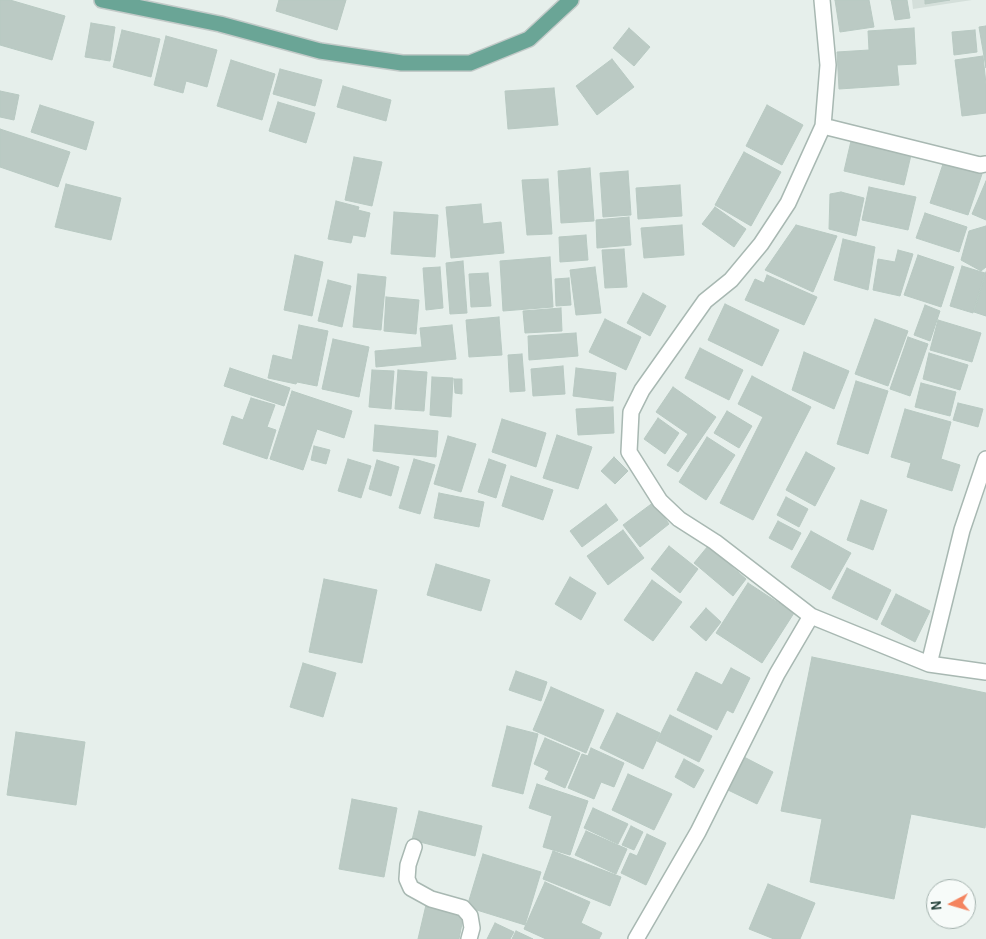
<!DOCTYPE html>
<html>
<head>
<meta charset="utf-8">
<style>
	body { margin:0 }
	#map { position:relative; width:986px; height:939px; overflow:hidden; background:#e6efeb; font-family:"Alegreya Sans",sans-serif }
	canvas { display:block }
	.north { position:absolute; left:926px; top:879px; width:50px; height:50px; box-sizing:border-box; background:#f7fbf9; border:1px solid #a3b1ad; border-radius:50%; rotate:264deg; font-size:14px; font-weight:700; line-height:20px; text-align:center; color:#24423a }
	.north::after { content:''; display:block; margin:auto; width:18px; height:22px; background:#f4845f; clip-path:polygon(50% 0,100% 100%,50% 72%,0 100%) }
</style>
</head>
<body>
<div id="map">
<canvas width="986" height="939"></canvas>
<div class="north">N</div>
</div>
<script>
const ctx = document.querySelector('canvas').getContext('2d');
ctx.lineJoin = 'round';
function paint(path, color) { ctx.fillStyle = color; ctx.fill(path, 'evenodd'); }
const shape = rows => new Path2D(rows.map(r => 'M' + r).join(''));
function trace(path, color, width, dash) { ctx.strokeStyle = color; ctx.lineWidth = width; ctx.lineCap = dash ? 'butt' : 'round'; ctx.setLineDash(dash || []); ctx.stroke(path); }
paint(shape([
	[912,0,972,0,913,9]
]), '#d4dfda');
const building = shape([
	[0,0,10,0,65,16,52,60,0,45,0,0],
	[279,0,346,0,337,30,276,11,279,0],
	[835,0,869,0,874,27,840,32,835,0],
	[891,0,907,0,910,18,895,20,891,0],
	[925,0,950,0,925,4,925,0],
	[91,23,115,27,110,61,85,57,91,23],
	[986,26,986,68,979,27,986,26],
	[629,28,650,47,634,66,613,48,629,28],
	[914,28,916,64,897,65,899,85,839,89,837,52,869,50,868,31,914,28],
	[122,30,160,39,151,77,113,67,122,30],
	[975,30,977,52,954,55,952,32,975,30],
	[166,36,217,50,207,87,186,81,183,93,154,85,166,36],
	[983,56,986,84,986,113,962,116,955,60,983,56],
	[612,59,634,87,597,115,576,86,612,59],
	[231,60,275,74,262,120,217,106,231,60],
	[280,69,322,80,315,106,273,94,280,69],
	[343,86,391,100,386,121,337,107,343,86],
	[554,88,558,125,508,129,505,91,554,88],
	[0,91,19,95,14,120,0,117,0,91],
	[278,102,315,113,306,143,269,131,278,102],
	[40,105,94,122,86,150,31,132,40,105],
	[767,105,803,125,782,165,746,146,767,105],
	[0,129,70,152,58,187,0,167,0,129],
	[851,141,911,155,904,185,844,171,851,141],
	[744,152,781,172,751,226,715,205,744,152],
	[354,157,382,162,372,206,345,200,354,157],
	[944,161,982,174,968,215,930,203,944,161],
	[590,168,594,221,561,223,558,171,590,168],
	[628,171,631,215,603,217,600,173,628,171],
	[548,179,552,234,527,235,522,180,548,179],
	[986,181,986,220,972,214,986,181],
	[66,184,121,198,111,240,55,227,66,184],
	[680,185,682,216,638,219,636,188,680,185],
	[869,187,916,197,908,230,862,220,869,187],
	[841,192,864,198,856,236,829,229,830,194,841,192],
	[336,201,359,207,358,210,370,213,365,237,353,235,351,243,328,239,336,201],
	[481,204,483,224,501,222,504,253,451,258,446,207,481,204],
	[715,207,746,229,734,247,702,224,715,207],
	[394,212,438,215,435,257,391,254,394,212],
	[925,213,967,227,959,252,916,238,925,213],
	[629,217,631,245,597,248,596,220,629,217],
	[682,225,684,255,644,258,641,228,682,225],
	[796,225,837,236,813,292,765,270,796,225],
	[986,226,986,267,981,271,961,260,969,231,986,226],
	[586,235,588,260,560,262,559,237,586,235],
	[843,239,875,247,868,290,834,280,843,239],
	[624,249,627,287,605,288,602,250,624,249],
	[898,250,913,254,900,296,873,290,878,259,895,262,898,250],
	[295,255,323,262,312,316,284,310,295,255],
	[918,255,954,267,941,307,904,295,918,255],
	[550,257,553,307,503,311,500,261,550,257],
	[463,261,467,313,450,314,446,263,463,261],
	[962,266,985,273,973,313,950,306,962,266],
	[440,267,443,308,426,310,423,268,440,267],
	[595,267,601,313,576,315,570,270,595,267],
	[986,272,986,316,974,312,986,272],
	[488,273,491,306,471,307,469,274,488,273],
	[358,274,386,277,381,330,353,327,358,274],
	[767,275,817,297,804,325,745,300,755,279,764,283,767,275],
	[569,278,571,305,556,306,555,279,569,278],
	[328,280,351,286,342,327,318,321,328,280],
	[643,293,666,306,650,336,627,323,643,293],
	[386,297,419,300,416,334,384,331,386,297],
	[725,304,779,330,762,366,708,340,725,304],
	[925,305,940,311,930,341,914,335,925,305],
	[561,308,562,331,525,333,523,311,561,308],
	[499,317,502,355,469,357,466,320,499,317],
	[605,319,641,337,626,370,589,352,605,319],
	[875,319,908,331,888,386,855,374,875,319],
	[938,320,981,333,972,362,930,350,938,320],
	[299,325,328,331,317,386,297,382,296,384,268,378,273,355,292,360,299,325],
	[452,325,456,359,376,367,375,351,422,347,420,328,452,325],
	[576,333,578,356,529,360,528,336,576,333],
	[908,337,928,344,910,396,890,389,908,337],
	[333,339,369,347,359,397,322,389,333,339],
	[700,348,743,370,729,400,685,378,700,348],
	[804,352,849,371,834,409,792,390,804,352],
	[929,353,968,365,960,390,923,379,929,353],
	[522,354,525,391,510,392,508,355,522,354],
	[563,366,565,394,533,396,531,369,563,366],
	[230,368,290,388,284,406,224,386,230,368],
	[576,368,616,373,613,401,573,396,576,368],
	[372,370,394,371,391,409,369,407,372,370],
	[398,370,427,372,424,411,395,409,398,370],
	[752,376,811,407,753,520,720,503,763,417,738,404,752,376],
	[432,377,453,378,451,417,430,415,432,377],
	[454,379,462,379,462,394,455,393,454,379],
	[856,381,888,391,868,454,837,444,856,381],
	[921,383,956,392,950,416,915,407,921,383],
	[673,387,716,417,678,472,667,465,688,434,656,412,673,387],
	[292,391,352,411,344,438,317,429,303,470,270,459,292,391],
	[251,398,275,405,267,427,276,430,267,459,223,444,232,416,243,420,251,398],
	[958,403,983,409,978,427,953,420,958,403],
	[613,407,614,433,578,435,576,409,613,407],
	[905,409,951,422,941,459,960,465,952,491,907,477,911,463,891,457,905,409],
	[727,411,752,426,739,448,714,433,727,411],
	[658,418,679,433,665,454,644,439,658,418],
	[502,419,546,433,536,467,492,452,502,419],
	[375,425,438,431,436,457,373,451,375,425],
	[557,435,592,447,578,489,543,478,557,435],
	[448,436,476,444,461,492,434,484,448,436],
	[707,437,735,455,706,500,679,482,707,437],
	[314,446,330,450,326,464,311,460,314,446],
	[806,452,835,468,815,506,786,490,806,452],
	[614,457,628,471,615,484,601,471,614,457],
	[348,459,371,466,361,498,338,491,348,459],
	[414,459,435,465,420,514,399,508,414,459],
	[489,459,506,465,496,498,478,492,489,459],
	[377,460,399,467,391,496,369,489,377,460],
	[511,476,553,490,543,520,502,506,511,476],
	[439,493,484,502,479,527,434,518,439,493],
	[786,497,808,509,799,527,777,515,786,497],
	[861,500,887,510,873,550,847,540,861,500],
	[654,502,669,524,640,547,623,525,654,502],
	[606,504,618,520,582,547,570,531,606,504],
	[778,521,801,533,792,550,769,538,778,521],
	[623,530,644,558,608,585,587,556,623,530],
	[811,531,851,553,830,590,791,567,811,531],
	[669,546,698,569,680,593,651,569,669,546],
	[708,546,746,579,733,596,694,563,708,546],
	[436,564,490,580,481,611,427,595,436,564],
	[847,568,891,590,877,620,832,598,847,568],
	[570,577,596,593,581,620,555,604,570,577],
	[324,579,377,590,362,663,309,652,324,579],
	[652,580,682,602,653,641,624,620,652,580],
	[748,583,794,613,762,663,716,633,748,583],
	[896,594,930,611,915,642,881,624,896,594],
	[706,608,721,622,706,641,690,627,706,608],
	[812,657,986,693,986,821,985,828,911,814,894,899,810,882,822,819,781,811,812,657],
	[303,663,336,673,323,717,290,707,303,663],
	[731,668,750,678,733,713,727,710,717,730,677,710,696,672,722,685,731,668],
	[516,671,547,682,541,701,509,690,516,671],
	[551,687,604,710,586,753,533,730,551,687],
	[617,713,660,733,643,769,600,748,617,713],
	[670,715,712,736,699,762,657,741,670,715],
	[507,726,538,734,523,794,492,786,507,726],
	[16,732,85,742,76,805,7,795,16,732],
	[545,738,580,753,565,788,545,779,549,771,534,764,545,738],
	[591,748,624,763,614,787,601,782,594,799,568,788,582,754,588,756,591,748],
	[744,757,773,772,757,804,728,790,744,757],
	[684,759,704,770,694,788,675,777,684,759],
	[628,774,672,794,654,830,612,810,628,774],
	[537,784,588,801,570,855,543,847,552,816,529,808,537,784],
	[352,799,397,808,384,877,339,869,352,799],
	[593,808,628,824,618,844,584,828,593,808],
	[419,811,482,826,475,856,412,840,419,811],
	[631,826,643,832,634,850,622,845,631,826],
	[586,831,627,849,616,874,575,855,586,831],
	[647,834,666,843,646,885,621,873,630,853,637,856,647,834],
	[553,851,621,877,610,906,543,879,553,851],
	[483,854,541,872,525,925,467,907,483,854],
	[545,882,590,902,581,923,602,933,599,939,546,939,524,929,545,882],
	[768,884,815,903,800,939,774,939,749,929,768,884],
	[426,905,464,913,459,939,418,939,426,905],
	[495,923,514,932,510,939,487,939,495,923],
	[516,931,533,939,512,939,516,931]
]);
paint(building, '#bbcac4');
trace(building, '#b8c9c2', 1);
const minor = shape([
	[823,126,980,165,986,164],
	[811,616,929,664,986,672],
	[929,664,962,530,986,459],
	[414,847,408,865,407,879,411,888,431,899,463,908,470,916,472,928,469,939],
	[636,939,698,832,777,674,811,616,715,542,679,519,660,501,629,452,631,412,642,390,705,301,731,280,761,244,788,203,823,126,828,65,822,0]
]);
const major = shape([
	[102,0,220,24,320,51,402,63,470,63,529,39,571,0]
]);
trace(minor, '#a8b8b2', 18);
trace(major, '#c2cac8', 18);
trace(minor, '#fff', 15);
trace(major, '#6aa596', 15);
</script>
</body>
</html>
